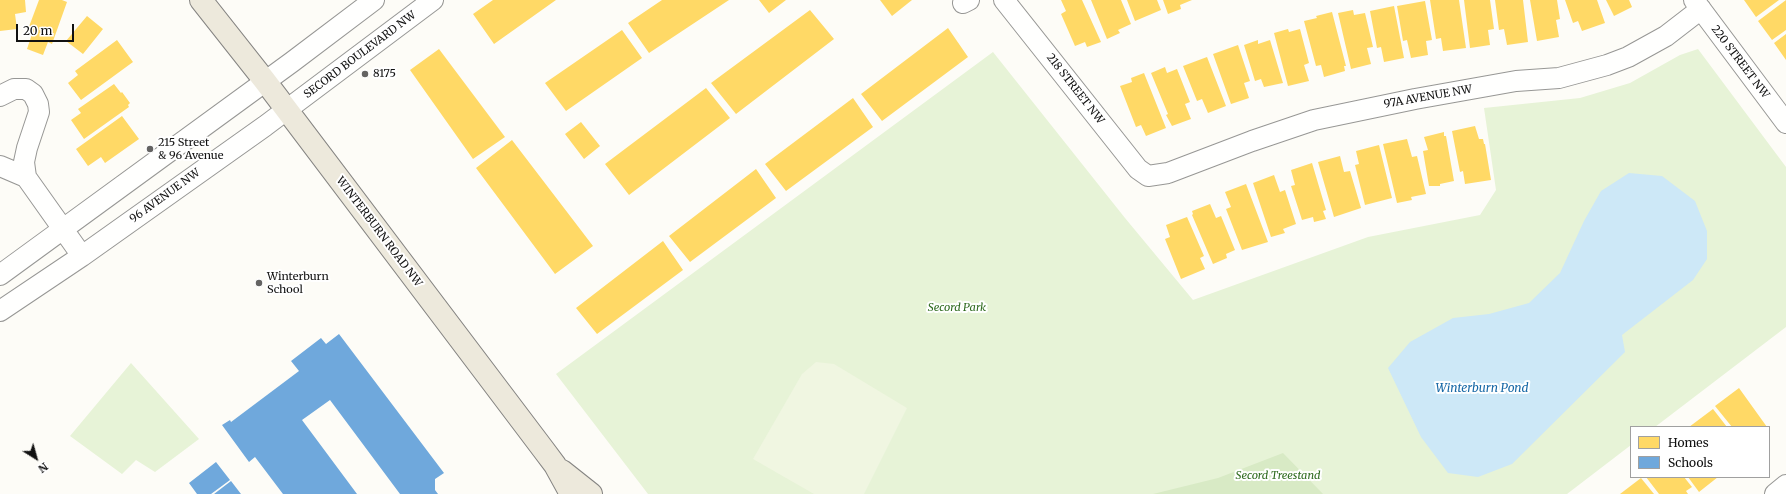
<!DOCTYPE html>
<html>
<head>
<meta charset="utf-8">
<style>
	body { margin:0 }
	#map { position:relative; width:1786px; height:494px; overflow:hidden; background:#fdfcf7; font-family:Merriweather,serif }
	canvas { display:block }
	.legend { position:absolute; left:1630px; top:426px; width:140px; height:52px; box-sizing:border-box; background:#fff; border:1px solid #a0a0a0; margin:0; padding:5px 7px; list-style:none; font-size:12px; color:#111 }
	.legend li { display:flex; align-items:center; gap:8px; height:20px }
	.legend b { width:20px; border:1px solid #a0a0a0 }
	.north { position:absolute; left:16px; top:438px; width:40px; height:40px; -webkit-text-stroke:3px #fff; paint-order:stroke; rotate:143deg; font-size:11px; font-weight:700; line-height:16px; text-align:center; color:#111 }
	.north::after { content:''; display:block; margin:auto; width:14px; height:18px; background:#111; clip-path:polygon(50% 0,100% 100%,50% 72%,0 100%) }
	.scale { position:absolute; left:16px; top:24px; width:58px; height:18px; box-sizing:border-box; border:2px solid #111; border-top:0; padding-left:5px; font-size:12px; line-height:14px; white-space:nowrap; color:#111; -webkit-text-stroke:3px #fff; paint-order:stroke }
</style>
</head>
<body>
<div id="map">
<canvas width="1786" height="494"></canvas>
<ul class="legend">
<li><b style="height:11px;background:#ffd966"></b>Homes</li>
<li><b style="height:11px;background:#6fa8dc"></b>Schools</li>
</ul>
<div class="north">N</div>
<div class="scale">20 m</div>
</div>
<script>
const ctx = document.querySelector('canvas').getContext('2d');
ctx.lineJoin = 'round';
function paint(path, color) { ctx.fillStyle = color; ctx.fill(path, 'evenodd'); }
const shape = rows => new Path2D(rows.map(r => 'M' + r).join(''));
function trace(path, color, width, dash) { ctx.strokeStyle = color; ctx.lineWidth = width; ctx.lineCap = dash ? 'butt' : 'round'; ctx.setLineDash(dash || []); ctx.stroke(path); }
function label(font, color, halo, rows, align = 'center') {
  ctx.font = font + ' Merriweather,serif'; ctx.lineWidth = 4; ctx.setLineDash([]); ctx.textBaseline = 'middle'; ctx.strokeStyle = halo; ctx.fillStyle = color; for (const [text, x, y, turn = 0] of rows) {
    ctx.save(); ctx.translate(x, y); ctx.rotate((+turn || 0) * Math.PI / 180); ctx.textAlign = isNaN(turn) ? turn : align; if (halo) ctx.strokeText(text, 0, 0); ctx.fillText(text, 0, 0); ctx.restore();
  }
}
paint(shape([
	[1698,49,1786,167,1786,327,1655,427,1631,427,1631,445,1567,494,648,494,556,374,993,52,1125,218,1193,300,1368,237,1480,215,1496,190,1484,108,1580,98,1630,83,1680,55],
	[131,363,199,439,155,472,136,460,122,474,70,436]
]), '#e7f3d7');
paint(shape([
	[1283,453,1323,494,1153,494,1218,478]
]), '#d8eac5');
paint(shape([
	[816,362,834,364,907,408,864,494,814,494,753,459,802,374]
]), '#f0f6e1');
paint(shape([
	[1629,173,1662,176,1695,201,1707,231,1707,259,1693,280,1622,335,1625,352,1512,464,1478,477,1448,473,1421,437,1388,368,1410,342,1453,318,1489,314,1529,303,1560,273,1584,221,1601,191]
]), '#cde8f7');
paint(shape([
	[0,0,25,0,26,12,15,14,17,29,0,31],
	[39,0,62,0,67,2,52,44,48,42,43,55,27,49,32,34,27,32],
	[493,0,556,0,494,44,473,14],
	[662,0,729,0,649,53,628,23],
	[759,0,786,0,769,13],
	[880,0,912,0,892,16],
	[1061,0,1082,0,1101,42,1087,47,1085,42,1075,46,1061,14,1066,11],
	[1091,0,1121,0,1131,24,1118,30,1120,33,1107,39],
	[1127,0,1157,0,1161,10,1135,21],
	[1163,0,1192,0,1180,5,1181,9,1168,14],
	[1430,0,1459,0,1466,48,1443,51,1441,38,1436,39],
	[1464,0,1490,0,1494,29,1488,30,1490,45,1470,48],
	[1495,0,1523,0,1528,42,1507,45,1504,29,1499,30],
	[1530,0,1557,0,1560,19,1556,20,1559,37,1537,41],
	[1565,0,1597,0,1605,23,1582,31,1578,21,1573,23],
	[1606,0,1629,0,1632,7,1614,16],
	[1744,0,1779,0,1756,17],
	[1786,0,1786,30,1772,40,1758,21],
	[1425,1,1432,40,1426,41,1428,55,1411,58,1407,40,1403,41,1397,6],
	[1394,6,1404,58,1384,62,1381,47,1377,48,1370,11],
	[810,10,834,39,736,114,711,83],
	[1353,10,1354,15,1365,13,1373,47,1367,48,1371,64,1351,69,1338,13],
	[1332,12,1346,66,1344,66,1345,71,1324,77,1321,65,1316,66,1304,21,1317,18,1316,16],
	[87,16,103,29,83,54,66,41],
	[948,28,968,57,882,121,861,94],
	[1288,29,1289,32,1300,29,1309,63,1304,65,1309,81,1288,86,1274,33],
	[622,30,642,58,566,111,545,83],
	[1786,34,1786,60,1774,43],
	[117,40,133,62,81,100,68,83,78,75,75,71],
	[1258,40,1258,44,1270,40,1283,83,1264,87,1261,79,1255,81,1244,45],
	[1238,45,1250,81,1244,83,1249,98,1231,104,1213,54],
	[439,49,505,137,473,159,410,70],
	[1207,57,1226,106,1208,113,1202,99,1197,101,1183,66],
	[1165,67,1167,73,1177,69,1190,102,1185,104,1191,119,1172,126,1166,115,1168,114,1151,73],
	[1144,73,1166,128,1146,136,1141,125,1136,127,1120,86,1132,82,1131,78],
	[114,84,121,93,122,92,130,103,128,105,129,107,84,139,71,120,81,113,78,109],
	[706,88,730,118,629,195,605,164],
	[853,98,873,127,786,191,765,164],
	[122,116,139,139,105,163,101,157,88,166,76,149],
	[581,122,600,146,584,159,565,134],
	[1475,126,1479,139,1483,139,1484,144,1485,144,1491,180,1465,184,1463,171,1460,172,1452,131],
	[1444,132,1444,136,1446,136,1454,181,1440,184,1440,186,1429,186,1423,151,1428,150,1424,137],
	[1407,139,1412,157,1417,156,1426,194,1411,197,1412,200,1397,203,1383,144],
	[512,140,593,246,555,274,476,168],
	[1379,145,1392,198,1365,205,1355,165,1359,164,1356,151],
	[1340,156,1344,172,1350,171,1361,208,1334,217,1318,162],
	[1312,163,1326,210,1323,211,1326,219,1314,222,1313,217,1302,220,1291,186,1295,185,1291,170],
	[756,169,776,198,690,262,669,236],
	[1274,175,1280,192,1285,190,1296,224,1283,229,1285,233,1271,237,1253,183],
	[1246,184,1268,242,1242,250,1226,209,1231,207,1225,192],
	[1210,204,1216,218,1221,216,1235,250,1226,254,1227,258,1213,264,1192,215,1193,214,1192,211],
	[1187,217,1204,256,1200,258,1205,269,1181,279,1165,239,1170,237,1166,225],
	[663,241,683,270,597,334,576,308],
	[1739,388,1767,427,1732,427,1715,406],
	[1713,409,1727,427,1689,427],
	[1646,477,1684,477,1692,487,1686,491,1688,494,1659,494],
	[1688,477,1718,477,1699,492],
	[1641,478,1654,494,1620,494]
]), '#ffd966');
paint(shape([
	[339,334,444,473,435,479,435,490,438,494,400,494,330,400,302,420,357,494,283,494,255,457,249,462,222,425,230,420,231,422,299,371,291,361,321,338,326,344],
	[216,462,230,480,211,494,197,494,189,483],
	[231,481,241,494,214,494]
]), '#6fa8dc');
const minor = shape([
	[1004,0,1138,169,1148,176,1168,173,1252,141,1314,120,1415,99,1516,81,1559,78,1607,65,1628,57,1666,36,1701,9],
	[1694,0,1786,123],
	[963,3,969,0],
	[0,96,14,89,26,89,33,94,38,104,39,112,27,148,24,162,26,177],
	[0,166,26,177,82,256],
	[0,275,292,62,374,0],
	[0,311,82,256,265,126,433,0],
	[1775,494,1786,485]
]);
const major = shape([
	[201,0,265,81,543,449,555,465,571,494],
	[562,471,591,494]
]);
trace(minor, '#979795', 22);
trace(major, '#858482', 24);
trace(minor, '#fffffe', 20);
trace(major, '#ede9dc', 22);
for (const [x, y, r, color] of [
	[365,74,4,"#646362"],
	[150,149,4,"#646362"],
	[259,283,4,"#646362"]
]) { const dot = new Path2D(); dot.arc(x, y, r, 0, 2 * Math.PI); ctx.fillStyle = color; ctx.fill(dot); trace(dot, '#fff', 1.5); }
label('11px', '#111', '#fff', [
	["SECORD BOULEVARD NW",360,55,-37],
	["220 STREET NW",1740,62,53],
	["218 STREET NW",1075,89,52],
	["97A AVENUE NW",1428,97,-10],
	["96 AVENUE NW",165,196,-36],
	["WINTERBURN ROAD NW",379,232,53]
]);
label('11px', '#111', '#fff', [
	["8175",373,74],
	["215 Street",158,143],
	["& 96 Avenue",158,156],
	["Winterburn",267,277],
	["School",267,290]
], 'left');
label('italic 11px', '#2f6b1f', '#fff', [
	["Secord Park",957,308],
	["Secord Treestand",1278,476]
]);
label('italic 12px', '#1768a6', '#fff', [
	["Winterburn Pond",1482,389]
]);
</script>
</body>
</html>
